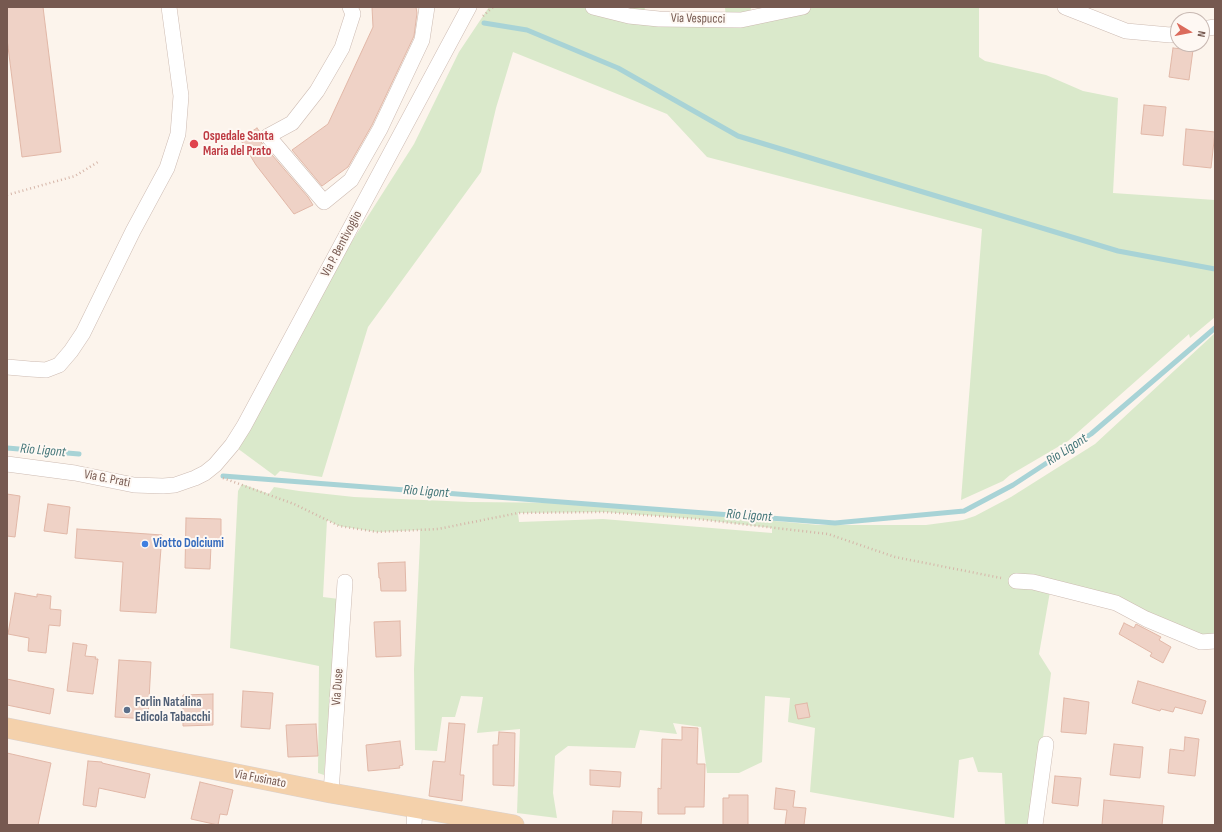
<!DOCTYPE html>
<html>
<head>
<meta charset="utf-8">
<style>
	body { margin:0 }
	#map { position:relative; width:1222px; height:832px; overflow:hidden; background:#fcf4ec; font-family:"Sofia Sans Condensed",sans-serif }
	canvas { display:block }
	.frame { position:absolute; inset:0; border:8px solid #765950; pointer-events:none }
	.north { position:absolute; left:1170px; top:12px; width:40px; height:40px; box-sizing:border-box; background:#fef8f3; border:1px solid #c8b8b2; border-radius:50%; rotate:100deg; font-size:11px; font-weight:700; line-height:16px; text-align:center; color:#765950 }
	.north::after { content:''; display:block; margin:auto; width:14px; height:18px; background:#db6b5c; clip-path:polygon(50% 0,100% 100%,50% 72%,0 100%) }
</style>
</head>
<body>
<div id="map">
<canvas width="1222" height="832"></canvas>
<div class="frame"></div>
<div class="north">N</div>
</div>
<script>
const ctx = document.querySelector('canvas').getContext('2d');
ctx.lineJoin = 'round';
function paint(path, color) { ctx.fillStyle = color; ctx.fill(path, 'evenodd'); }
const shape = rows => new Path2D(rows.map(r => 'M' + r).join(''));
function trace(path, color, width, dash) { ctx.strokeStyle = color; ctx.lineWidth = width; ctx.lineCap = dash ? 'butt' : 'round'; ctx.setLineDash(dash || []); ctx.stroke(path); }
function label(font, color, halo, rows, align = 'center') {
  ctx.font = font + ' "Sofia Sans Condensed",sans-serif'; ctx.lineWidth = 4; ctx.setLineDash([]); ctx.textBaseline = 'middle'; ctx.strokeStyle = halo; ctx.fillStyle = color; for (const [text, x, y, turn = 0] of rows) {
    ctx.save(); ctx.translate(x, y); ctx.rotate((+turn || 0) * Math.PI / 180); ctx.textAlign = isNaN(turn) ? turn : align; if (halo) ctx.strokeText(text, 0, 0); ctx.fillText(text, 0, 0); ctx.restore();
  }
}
paint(shape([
	[489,7,645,7,644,13,726,20,725,7,751,7,750,18,803,7,979,7,979,57,985,61,1046,75,1083,91,1118,98,1113,193,1215,200,1215,317,1190,338,1189,334,1068,441,1010,475,1003,481,961,500,982,229,707,157,667,114,513,52,496,108,481,172,368,327,322,477,280,471,275,476,237,448,340,260,414,144,459,52],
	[1215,333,1215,641,1051,586,1039,654,1051,673,1032,825,1005,825,1002,773,978,772,973,757,959,760,954,818,810,792,815,728,788,722,790,698,765,696,762,762,739,773,707,773,701,727,673,723,677,734,640,730,635,748,568,746,555,756,553,793,557,818,517,813,520,729,477,733,483,697,461,696,455,717,442,717,437,751,415,750,414,669,420,542,420,530,377,532,339,526,327,520,323,597,339,599,324,775,318,773,319,666,230,648,238,491,242,484,269,494,274,487,299,491,354,497,470,502,575,503,819,525,926,525,941,523,963,520,975,516,1011,497,1095,444],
	[605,512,697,519,772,528,772,533,603,519,519,522,518,513]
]), '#dae9cb');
trace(shape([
	[484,23,527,30,618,68,738,136,1118,251,1215,269],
	[7,448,79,454],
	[223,476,835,523,964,511,1013,485,1091,434,1215,328]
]), '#a8d3d6', 5);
const building = shape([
	[7,7,43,7,61,152,22,157,7,39,7,7],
	[372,7,416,7,417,13,414,36,372,125,348,167,322,186,292,150,328,124,373,27,372,7],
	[1173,48,1193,50,1189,80,1169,77,1173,48],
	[1144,105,1166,107,1163,136,1141,134,1144,105],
	[257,128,260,132,259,137,261,142,308,197,313,205,294,214,256,165,240,139,257,128],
	[1186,129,1215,132,1211,168,1183,165,1186,129],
	[7,494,20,496,15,537,7,536,7,494],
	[48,504,70,507,67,534,44,531,48,504],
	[186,518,221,519,221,545,211,545,210,569,185,568,186,518],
	[77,529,162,535,156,613,120,611,123,562,75,558,77,529],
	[405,562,406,591,381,591,380,578,379,578,378,563,405,562],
	[15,593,37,597,37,594,51,596,50,609,61,610,60,626,49,625,46,653,28,651,29,638,8,634,15,593],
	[400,621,401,656,376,657,374,622,400,621],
	[1124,623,1134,628,1136,624,1161,637,1159,640,1171,647,1163,663,1150,656,1152,653,1119,634,1124,623],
	[73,643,87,645,85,656,96,657,95,659,98,659,93,694,67,691,73,643],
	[119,660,151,662,148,719,115,717,119,660],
	[7,679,54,689,50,714,7,705,7,679],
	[1138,681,1206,701,1202,714,1175,707,1173,712,1161,709,1160,711,1132,703,1138,681],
	[243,691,273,693,270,729,241,727,243,691],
	[213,694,213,725,183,726,183,695,213,694],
	[1064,698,1089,702,1086,734,1061,732,1064,698],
	[807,703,810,717,798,719,795,705,807,703],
	[449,723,465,724,460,775,464,775,462,801,429,796,433,761,445,762,449,723],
	[316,724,318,756,288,757,286,725,316,724],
	[682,727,698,728,697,764,705,764,704,807,685,807,685,814,658,814,658,788,661,789,662,739,682,740,682,727],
	[499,732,515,733,514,786,493,785,493,745,498,745,499,732],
	[1185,737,1199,739,1195,776,1168,773,1170,749,1184,751,1185,737],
	[400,741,403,765,399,766,400,768,368,771,366,745,400,741],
	[1114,744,1143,747,1140,778,1110,775,1114,744],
	[7,753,51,763,38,825,7,825,7,753],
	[88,761,102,762,102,763,150,774,145,798,99,788,96,807,83,805,88,761],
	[590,770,621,772,620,787,590,785,590,770],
	[1055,776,1081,778,1078,806,1052,803,1055,776],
	[200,782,233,790,227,815,220,814,218,825,191,819,200,782],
	[776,788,795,791,793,807,806,808,804,825,785,825,787,810,774,809,776,788],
	[729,795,748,795,748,825,723,825,723,798,729,798,729,795],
	[1104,800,1164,806,1162,825,1102,825,1104,800],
	[613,811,642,812,641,825,612,825,613,811]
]);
paint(building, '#efd2c6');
trace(building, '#e1b7a7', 1);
const minor = shape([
	[350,7,353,14,342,48,317,91,292,123,268,136,324,202,351,180,380,129,422,40,427,7],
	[593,7,629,16,659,19,741,20,803,7],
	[1065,7,1126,31,1170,35,1178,33],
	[1202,29,1215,27],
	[7,367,30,369,46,370,59,365,71,351,83,333,133,231,167,168,178,134,181,96,169,7],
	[7,464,75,473,134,485,163,486,175,485,195,478,205,473,215,465,232,445,244,426,469,7],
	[1016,581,1033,582,1116,603,1146,619,1201,642,1215,641],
	[331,793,345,582],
	[414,825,415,808],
	[1035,825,1046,744]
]);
const major = shape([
	[7,728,331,793,514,825]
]);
trace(minor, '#cdbbb2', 16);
trace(major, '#d9d1ce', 21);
trace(shape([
	[483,16,493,7],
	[7,195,75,176,98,162],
	[223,478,294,504,339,526,377,532,438,529,518,513,605,512,697,519,828,534,895,557,1001,578]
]), '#d5b5a8', 2.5, [1, 3]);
trace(minor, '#fff', 15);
trace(major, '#f4d1ab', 20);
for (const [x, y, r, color] of [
	[194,144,5,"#e0444e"],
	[145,544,4,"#3f7fe0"],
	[127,710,4,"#5c6f8a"]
]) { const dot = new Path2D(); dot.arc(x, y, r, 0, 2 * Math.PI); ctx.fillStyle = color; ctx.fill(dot); trace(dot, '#fef8f3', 1.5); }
label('13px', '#765950', '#fef8f3', [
	["Via Vespucci",698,19,1],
	["Via P. Bentivoglio",342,244,-62],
	["Via G. Prati",107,479,11],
	["Via Duse",338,687,-86],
	["Via Fusinato",260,779,11]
]);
label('bold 13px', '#be3a42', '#fef8f3', [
	["Ospedale Santa",203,137],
	["Maria del Prato",203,152]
], 'left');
label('bold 13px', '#366cbe', '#fef8f3', [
	["Viotto Dolciumi",153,544]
], 'left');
label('bold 13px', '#4e5e75', '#fef8f3', [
	["Forlin Natalina",135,703],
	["Edicola Tabacchi",135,718]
], 'left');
label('italic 14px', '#447679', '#fef8f3', [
	["Rio Ligont",1067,450,-33],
	["Rio Ligont",43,451,5],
	["Rio Ligont",426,492,4],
	["Rio Ligont",749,516,4]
]);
</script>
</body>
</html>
